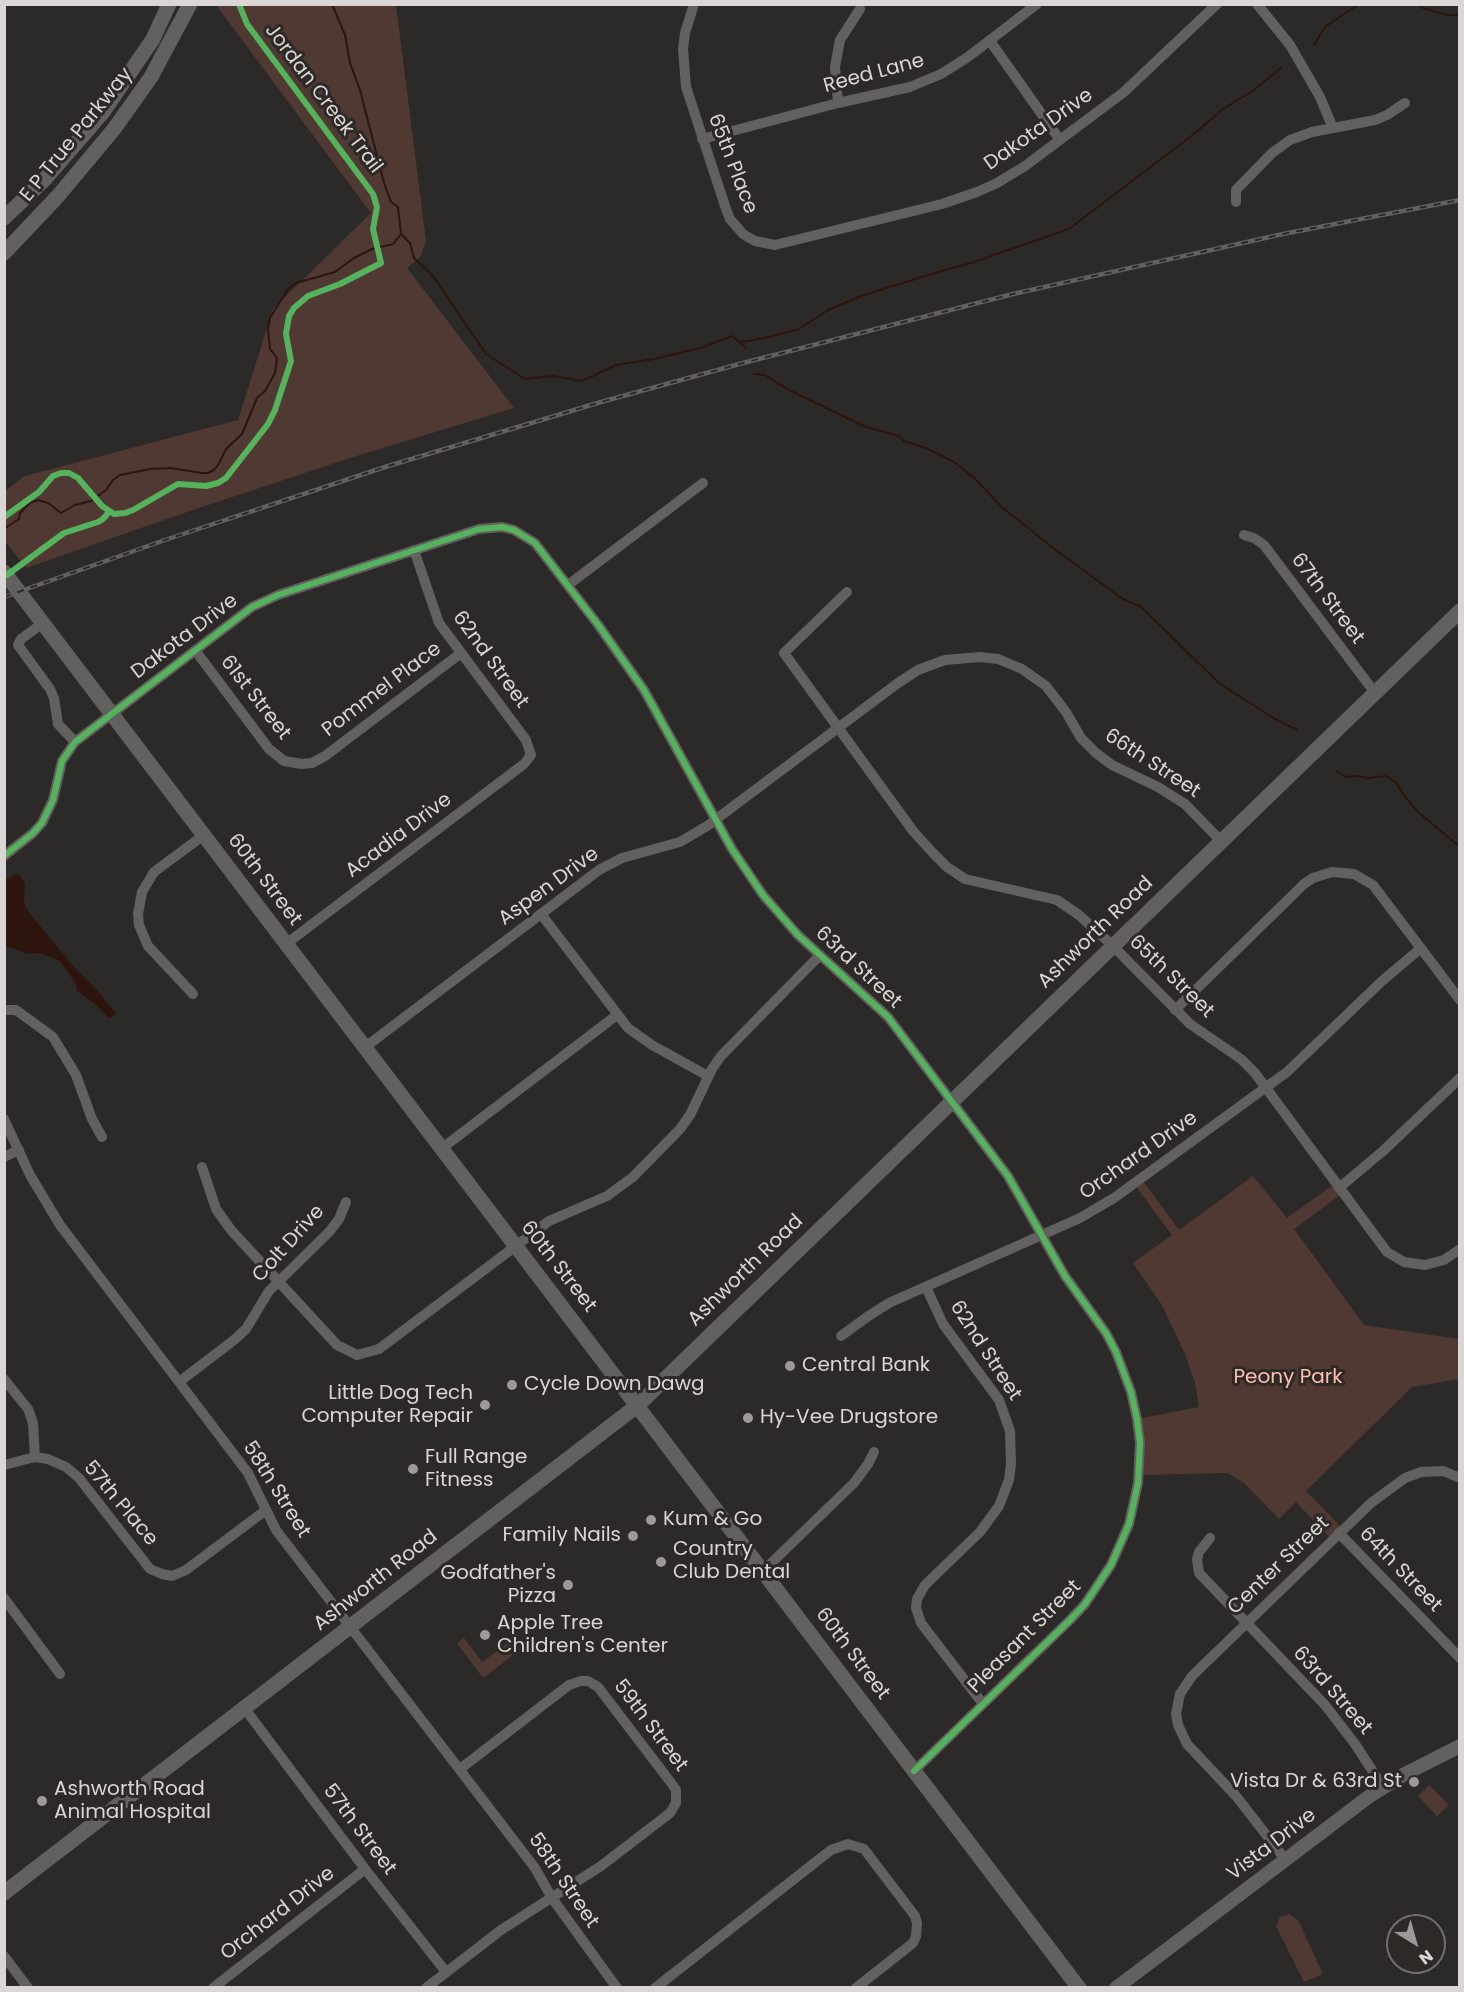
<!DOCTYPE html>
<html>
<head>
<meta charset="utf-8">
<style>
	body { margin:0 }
	#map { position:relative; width:1464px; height:1992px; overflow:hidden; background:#2c2a28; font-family:Poppins,sans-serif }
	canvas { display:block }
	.frame { position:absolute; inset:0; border:6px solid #d9d6d5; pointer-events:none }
	.north { position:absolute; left:1386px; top:1914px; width:60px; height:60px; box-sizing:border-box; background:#2d2927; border:2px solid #726e6d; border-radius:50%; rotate:143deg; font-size:16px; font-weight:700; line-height:24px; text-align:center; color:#d9d6d5 }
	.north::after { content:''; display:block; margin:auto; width:21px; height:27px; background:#9c9a98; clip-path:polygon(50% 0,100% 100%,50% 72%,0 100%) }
</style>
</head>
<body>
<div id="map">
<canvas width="1464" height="1992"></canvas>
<div class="frame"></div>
<div class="north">N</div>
</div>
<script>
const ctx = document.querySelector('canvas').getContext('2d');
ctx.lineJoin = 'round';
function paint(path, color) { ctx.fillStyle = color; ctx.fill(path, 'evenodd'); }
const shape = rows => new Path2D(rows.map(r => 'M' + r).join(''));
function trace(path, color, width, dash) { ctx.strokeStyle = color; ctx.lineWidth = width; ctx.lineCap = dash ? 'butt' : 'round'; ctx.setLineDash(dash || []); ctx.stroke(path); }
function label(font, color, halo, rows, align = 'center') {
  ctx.font = font + ' Poppins,sans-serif'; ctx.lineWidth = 6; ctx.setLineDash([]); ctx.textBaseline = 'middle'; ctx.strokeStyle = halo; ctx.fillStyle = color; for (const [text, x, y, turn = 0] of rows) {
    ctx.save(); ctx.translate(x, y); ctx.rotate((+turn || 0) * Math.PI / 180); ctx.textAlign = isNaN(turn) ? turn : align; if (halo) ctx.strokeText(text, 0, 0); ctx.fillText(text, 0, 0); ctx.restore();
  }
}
paint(shape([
	[216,5,396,5,426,241,420,257,407,268,514,408,350,458,187,512,26,568,5,541,5,491,25,476,238,420,273,309,371,213],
	[1253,1176,1287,1218,1336,1183,1343,1193,1294,1229,1364,1325,1459,1339,1459,1379,1412,1387,1306,1491,1343,1529,1332,1540,1296,1502,1279,1519,1244,1483,1228,1473,1139,1475,1137,1419,1199,1407,1195,1383,1185,1354,1162,1305,1133,1263,1172,1235,1134,1184,1141,1178,1179,1230],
	[464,1638,482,1662,512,1640,520,1650,483,1678,457,1643],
	[1429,1785,1449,1805,1437,1816,1418,1796],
	[1289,1914,1298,1920,1322,1972,1321,1975,1304,1982,1276,1926,1280,1917]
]), '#503932');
paint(shape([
	[18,873,25,883,24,903,28,911,73,966,99,992,116,1014,109,1018,95,1004,76,990,76,984,60,961,40,953,27,954,5,945,5,880]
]), '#2d140c');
trace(shape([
	[1416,4,1423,8,1447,15,1460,15],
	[1314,45,1325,27,1345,13,1360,4],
	[401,234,410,243,414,258,433,276,486,354,525,379,553,376,582,381,616,365,654,359,700,348,732,336,746,348],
	[741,342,765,338,799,329,828,310,861,296,941,271,971,263,1069,229,1194,134,1223,109,1254,90,1282,67],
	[754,374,765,375,789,390,866,427,899,436,904,441,926,448,954,462,974,478,1003,508,1057,551,1123,599,1141,607,1219,683,1275,719,1297,730],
	[5,528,19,519,20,513,30,503,38,500,48,503,61,513,75,505,91,501,106,490,113,480,120,475,150,469,171,468,202,473,208,473,214,470,218,465,226,449,242,434,257,398,265,391,275,373,277,358,270,349,268,329,270,318,288,289,296,283,335,272,354,258,372,249,393,244,401,234,398,207,391,202,384,183,360,90,350,63,345,35,332,4],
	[1336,771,1346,777,1358,776,1368,778,1386,776,1397,783,1402,793,1418,812,1460,847]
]), '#2d140c', 2);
trace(shape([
	[694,4,685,33,683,49,686,87,726,209,730,219,743,234,755,241,775,245,942,204,977,192,997,183,1025,166,1124,92,1217,4],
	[1257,4,1290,45,1320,97,1333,128],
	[990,41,1060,140],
	[838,103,835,67,840,40,860,9],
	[702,139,838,103,910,87,941,74,968,57,1037,4],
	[1236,202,1236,190,1272,153,1290,140,1312,132,1375,120,1387,115,1405,103],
	[1244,535,1254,538,1264,545,1375,693],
	[568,585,703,483],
	[847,592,784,653,913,831,933,853,947,867,965,879,1057,900,1079,915,1113,946,1190,1024,1241,1059,1255,1073,1387,1252,1404,1262,1425,1265,1444,1260,1460,1249],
	[43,623,21,639,18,645,50,689,54,698,58,724,75,742],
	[195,650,269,749,284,761,302,764,312,763,325,756,461,653],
	[4,856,33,833,42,823,53,800,62,761,75,742,252,607,278,595,479,529,502,527,514,530,535,543,599,626,644,690,732,849,763,895,798,935,888,1017,1008,1176,1065,1276,1106,1333,1116,1352,1131,1392,1137,1419,1140,1443,1138,1483,1129,1524,1111,1565,1085,1604,1070,1620,914,1771],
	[541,914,628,1028,652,1045,708,1076],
	[286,944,524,764,531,755,526,740,439,623,414,550],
	[193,994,148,946,139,925,138,914,142,892,154,872,204,835],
	[4,1010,16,1010,53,1037,76,1075,92,1119,102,1137],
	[1175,1010,1304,884,1313,878,1332,872,1354,874,1373,885,1460,1000],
	[364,1048,599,870,622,858,680,842,707,826,898,683,918,670,945,660,980,657,998,659,1022,669,1046,686,1066,712,1081,738,1096,753,1112,765,1158,787,1185,804,1221,841],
	[4,1119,30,1175,60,1225,248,1473,276,1530,535,1868,552,1898,617,1988],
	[441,1149,617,1015],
	[4,1157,19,1150],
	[202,1167,216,1209,231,1230,337,1345,357,1355,379,1349,549,1221,607,1196,633,1177,680,1129,690,1115,712,1069,721,1056,820,955],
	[1339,1188,1383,1151,1460,1078],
	[926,1287,943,1324,999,1400,1010,1431,1011,1464,1009,1480,999,1506,980,1532,925,1585,917,1599,916,1608,921,1623,983,1704],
	[841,1336,867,1317,889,1303,1080,1218,1114,1198,1287,1072,1382,981,1421,948],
	[4,1379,28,1409,33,1423,35,1457],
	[179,1382,234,1340,246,1329,269,1291,330,1231,339,1219,346,1202],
	[4,1465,35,1457,48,1459,66,1467,79,1478,150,1569,162,1574,172,1576,186,1570,266,1510],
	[1339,1533,1460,1658],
	[1210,1538,1199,1552,1197,1559,1199,1573,1325,1705,1355,1744,1383,1787],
	[763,1571,854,1483,868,1464,874,1452],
	[4,1598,60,1674],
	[245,1709,365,1869,446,1972],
	[1285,1859,1236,1796,1187,1744,1178,1725,1176,1714,1180,1694,1192,1676,1371,1503,1405,1478,1421,1472,1443,1471,1460,1478],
	[4,1956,28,1988],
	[213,1988,365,1869],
	[426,1988,501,1930,601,1866,670,1813,676,1803,676,1790,672,1784,598,1687,588,1681,581,1681,569,1685,460,1769],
	[655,1988,831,1850,848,1844,864,1849,915,1916,917,1923,916,1936,913,1943,856,1988]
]), '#636160', 10);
trace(shape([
	[1116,1988,1371,1795,1403,1775,1460,1746]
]), '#636160', 14);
trace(shape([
	[4,218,44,180,103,112,153,39,169,4],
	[4,253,58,196,114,129,151,77,190,4],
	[4,572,1079,1988],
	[4,1893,638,1405,1460,611]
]), '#636160', 15);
const rail = shape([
	[4,597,165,540,385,467,601,402,743,363,1013,294,1283,234,1460,200]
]);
trace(rail, '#63615f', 4.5);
trace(rail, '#2d2927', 2, [7]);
trace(shape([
	[4,517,39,492,53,476,61,473,69,473,78,478,102,506,114,514,125,513,133,510,178,484,206,486,218,483,226,478,268,424,275,410,291,361,286,334,289,316,294,308,308,296,340,284,381,263,373,229,377,207,373,194,247,24,239,4],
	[7,575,64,533,98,522,103,519,109,512],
	[4,856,33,833,42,823,53,800,62,761,75,742,252,607,278,595,479,529,502,527,514,530,535,543,599,626,644,690,732,849,763,895,798,935,888,1017,1008,1176,1065,1276,1106,1333,1116,1352,1131,1392,1137,1419,1140,1443,1138,1483,1129,1524,1111,1565,1085,1604,1070,1620,914,1771]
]), '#56b35d', 6);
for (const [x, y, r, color] of [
	[790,1366,6,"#9c9a98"],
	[512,1385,6,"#9c9a98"],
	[485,1405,6,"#9c9a98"],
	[748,1418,6,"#9c9a98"],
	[413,1469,6,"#9c9a98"],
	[651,1520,6,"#9c9a98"],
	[633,1536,6,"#9c9a98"],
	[661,1562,6,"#9c9a98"],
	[568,1585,6,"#9c9a98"],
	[485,1635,6,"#9c9a98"],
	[1414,1782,6,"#9c9a98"],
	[42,1801,6,"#9c9a98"]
]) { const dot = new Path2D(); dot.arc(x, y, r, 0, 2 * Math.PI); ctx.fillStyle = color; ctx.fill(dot); trace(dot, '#2d2927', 2); }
label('20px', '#d9d6d5', '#2d2927', [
	["Reed Lane",874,74,-15],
	["Jordan Creek Trail",323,99,53],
	["Dakota Drive",1039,130,-35],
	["E P True Parkway",77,135,-51],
	["65th Place",732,164,69],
	["67th Street",1327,599,53],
	["Dakota Drive",185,637,-37],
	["62nd Street",490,660,54],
	["Pommel Place",382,690,-37],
	["61st Street",255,698,52],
	["66th Street",1152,764,33],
	["Acadia Drive",399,836,-37],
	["60th Street",264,880,53],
	["Aspen Drive",549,887,-36],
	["Ashworth Road",1096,933,-44],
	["63rd Street",858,968,43],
	["65th Street",1171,977,44],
	["Orchard Drive",1139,1156,-35],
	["Colt Drive",289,1244,-48],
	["60th Street",558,1267,52],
	["Ashworth Road",746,1271,-44],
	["62nd Street",985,1351,57],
	["58th Street",276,1490,58],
	["57th Place",120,1504,50],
	["Center Street",1279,1566,-44],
	["64th Street",1400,1570,46],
	["Ashworth Road",376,1581,-38],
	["Pleasant Street",1025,1637,-45],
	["60th Street",852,1654,53],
	["63rd Street",1332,1691,49],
	["59th Street",650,1726,53],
	["57th Street",359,1830,53],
	["Vista Drive",1272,1845,-37],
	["58th Street",563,1881,56],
	["Orchard Drive",278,1914,-38]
]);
label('20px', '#d9d6d5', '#2d2927', [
	["Central Bank",802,1366],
	["Cycle Down Dawg",524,1385],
	["Little Dog Tech",473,1394,"right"],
	["Computer Repair",473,1417,"right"],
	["Hy-Vee Drugstore",760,1418],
	["Full Range",425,1458],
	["Fitness",425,1481],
	["Kum & Go",663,1520],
	["Family Nails",621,1536,"right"],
	["Country",673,1550],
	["Club Dental",673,1573],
	["Godfather's",556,1574,"right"],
	["Pizza",556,1597,"right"],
	["Apple Tree",497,1624],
	["Children's Center",497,1647],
	["Vista Dr & 63rd St",1402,1782,"right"],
	["Ashworth Road",54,1790],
	["Animal Hospital",54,1813]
], 'left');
label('20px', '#ffbfac', '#2d2927', [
	["Peony Park",1288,1378]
]);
</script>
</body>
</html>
